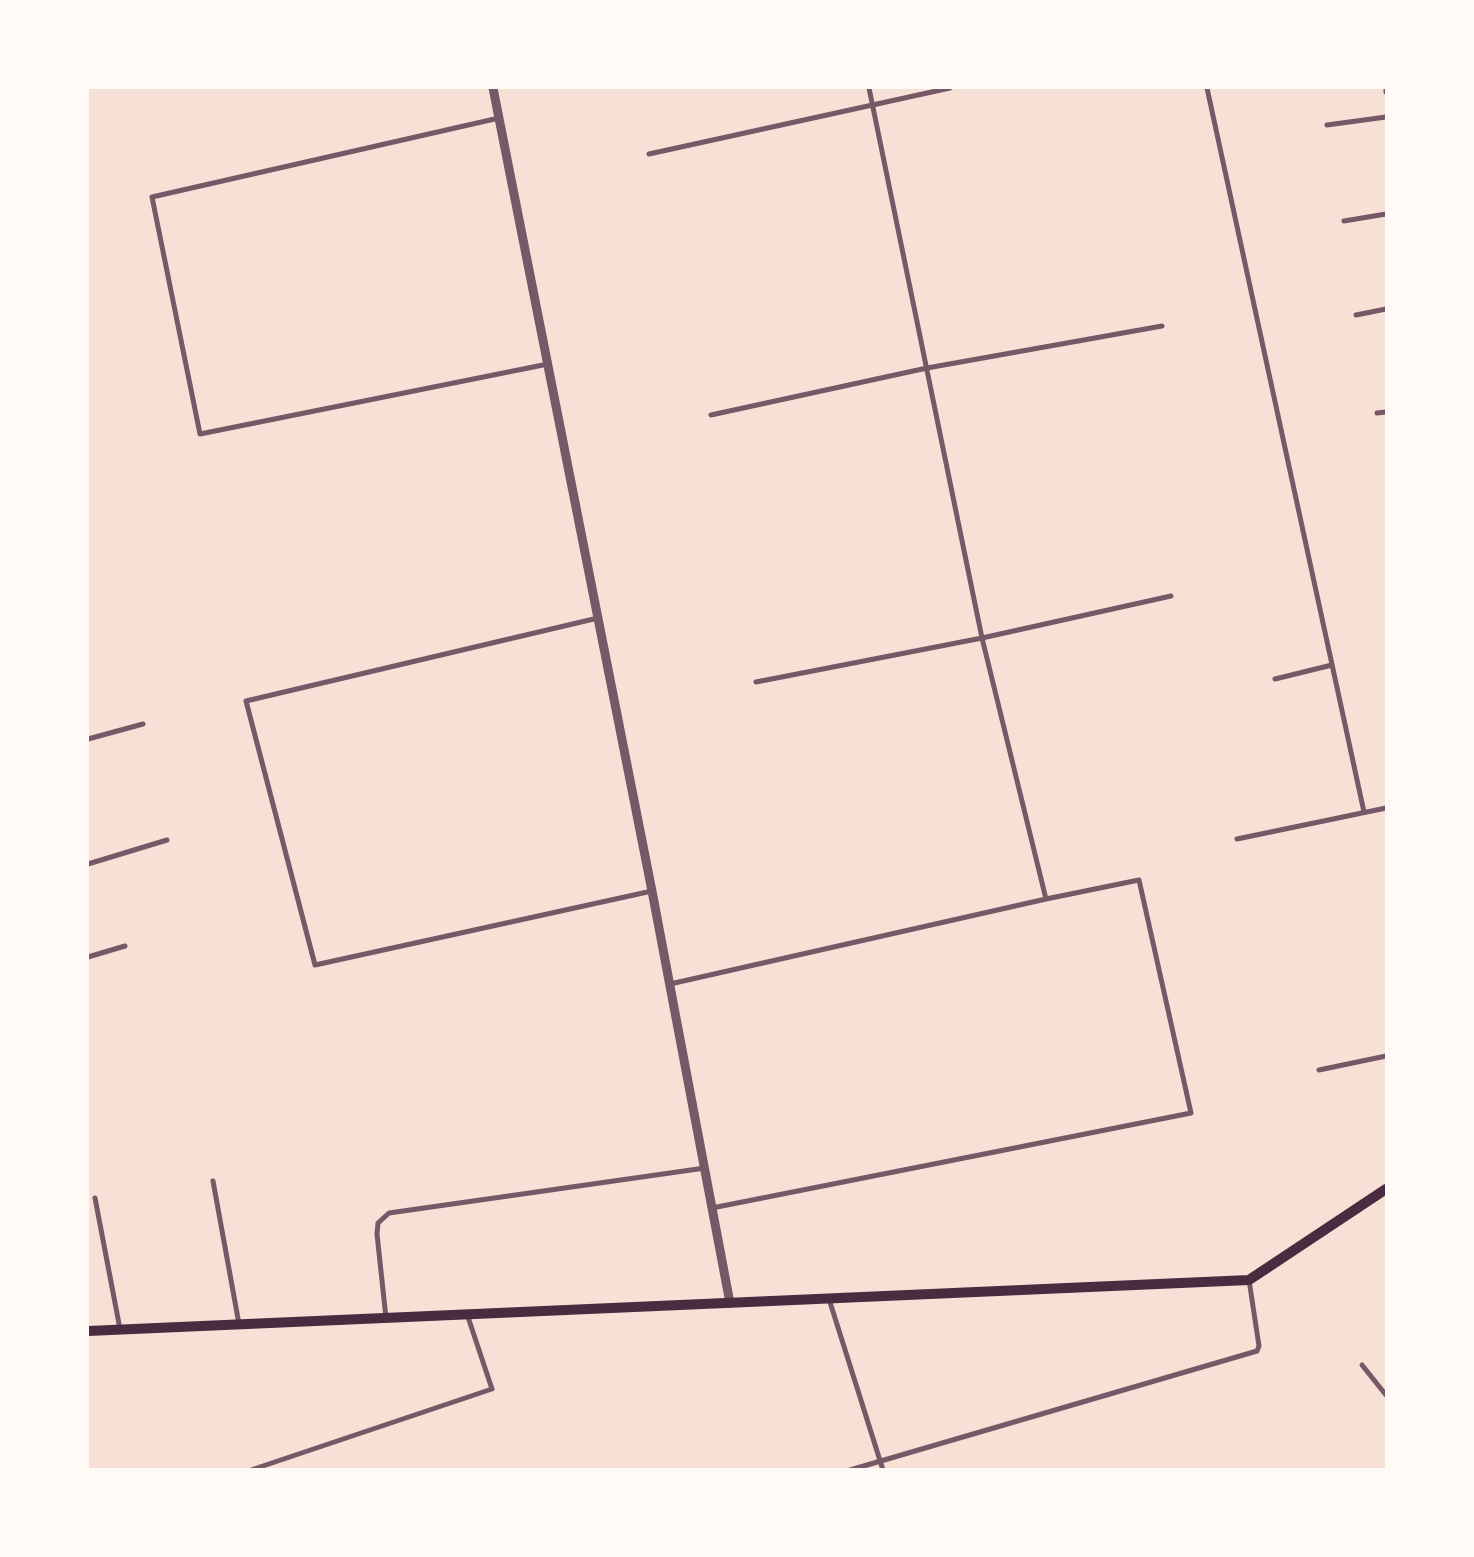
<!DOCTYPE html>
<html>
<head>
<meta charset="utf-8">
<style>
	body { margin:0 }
	#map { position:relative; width:1474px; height:1557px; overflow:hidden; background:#f7e1d7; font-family:"Zilla Slab",serif }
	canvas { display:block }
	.frame { position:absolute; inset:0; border:89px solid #fffaf5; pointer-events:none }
</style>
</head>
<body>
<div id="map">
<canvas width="1474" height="1557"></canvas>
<div class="frame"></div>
</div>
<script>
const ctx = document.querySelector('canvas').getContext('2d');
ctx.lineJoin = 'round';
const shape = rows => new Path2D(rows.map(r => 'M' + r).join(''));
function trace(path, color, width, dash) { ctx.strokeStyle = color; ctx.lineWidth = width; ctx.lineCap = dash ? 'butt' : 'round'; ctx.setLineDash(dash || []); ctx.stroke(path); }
trace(shape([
	[869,88,982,638,1046,899],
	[1207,88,1364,812],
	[1386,88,1386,92],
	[499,118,152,197,200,434,548,364],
	[1327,125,1386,117],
	[649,154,950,88],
	[1344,221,1386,214],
	[1356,315,1386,309],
	[1377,413,1386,412],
	[711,415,927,368,1162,326],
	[598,618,246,701,315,965,652,891],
	[1275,679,1332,665],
	[756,682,982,638,1171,596],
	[88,739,143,724],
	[1237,839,1386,808],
	[88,864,167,840],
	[88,957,125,946],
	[670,984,1046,899,1139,880,1191,1113,712,1208],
	[1319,1070,1386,1056],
	[213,1181,239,1324],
	[95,1198,120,1329],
	[829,1299,883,1470],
	[386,1318,377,1234,378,1223,389,1213,705,1168],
	[1362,1365,1386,1395],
	[251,1470,492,1389,467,1314],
	[850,1470,1257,1351,1259,1346,1249,1280]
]), '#755966', 5);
trace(shape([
	[493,88,652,891,730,1303]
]), '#755966', 9);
trace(shape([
	[88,1331,1249,1280,1386,1189]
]), '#4a2c40', 10);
</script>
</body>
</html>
